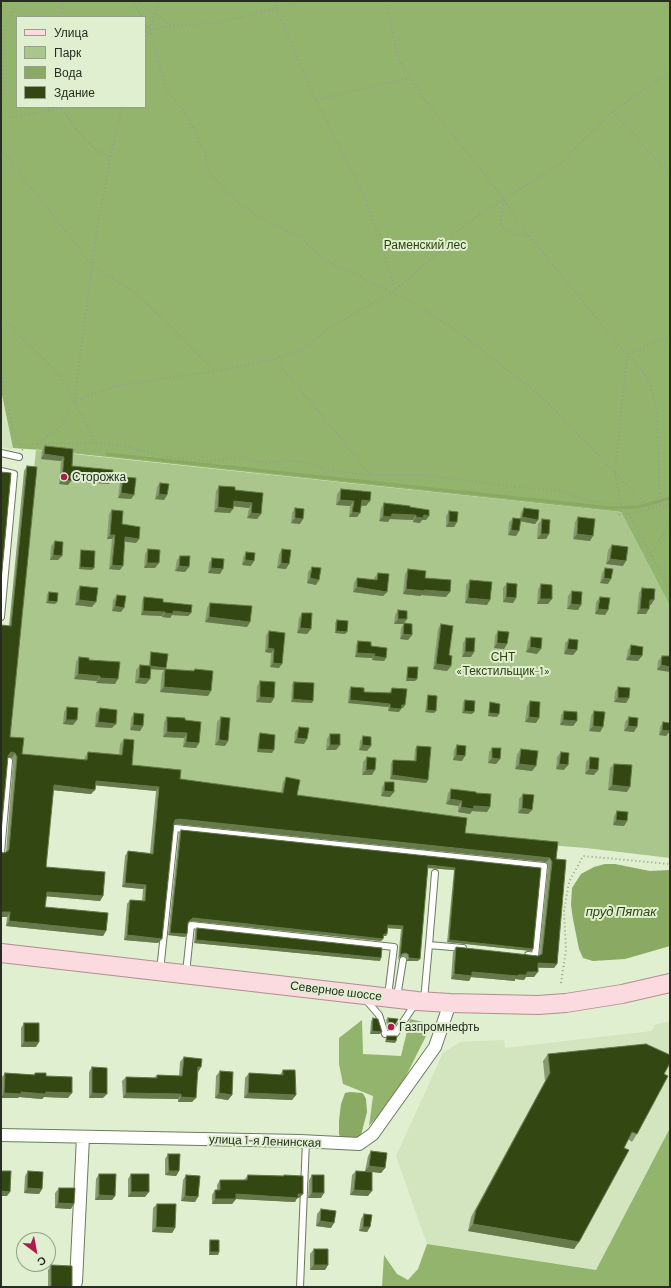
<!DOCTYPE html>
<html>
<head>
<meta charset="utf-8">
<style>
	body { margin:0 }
	#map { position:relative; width:671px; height:1288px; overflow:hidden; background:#dfefcf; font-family:Barlow,sans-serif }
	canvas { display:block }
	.frame { position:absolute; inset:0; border:2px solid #272d21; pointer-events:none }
	.legend { position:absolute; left:16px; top:16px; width:130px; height:92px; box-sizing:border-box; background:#dfefcf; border:1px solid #95a189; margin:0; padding:5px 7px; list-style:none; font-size:12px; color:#272d21 }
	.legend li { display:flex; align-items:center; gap:8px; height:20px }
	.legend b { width:20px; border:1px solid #95a189 }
	.north { position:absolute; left:16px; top:1232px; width:40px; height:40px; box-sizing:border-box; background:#dfefcf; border:1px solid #95a189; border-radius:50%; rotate:148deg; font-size:11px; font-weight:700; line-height:16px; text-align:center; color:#272d21 }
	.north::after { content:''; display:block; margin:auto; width:14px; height:18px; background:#ae1c4f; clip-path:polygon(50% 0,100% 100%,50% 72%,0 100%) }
</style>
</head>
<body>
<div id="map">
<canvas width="671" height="1288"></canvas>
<div class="frame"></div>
<ul class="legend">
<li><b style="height:5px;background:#fbdae0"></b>Улица</li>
<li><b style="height:11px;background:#abc68d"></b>Парк</li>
<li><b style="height:11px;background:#8aa962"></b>Вода</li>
<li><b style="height:11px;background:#324711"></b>Здание</li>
</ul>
<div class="north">С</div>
</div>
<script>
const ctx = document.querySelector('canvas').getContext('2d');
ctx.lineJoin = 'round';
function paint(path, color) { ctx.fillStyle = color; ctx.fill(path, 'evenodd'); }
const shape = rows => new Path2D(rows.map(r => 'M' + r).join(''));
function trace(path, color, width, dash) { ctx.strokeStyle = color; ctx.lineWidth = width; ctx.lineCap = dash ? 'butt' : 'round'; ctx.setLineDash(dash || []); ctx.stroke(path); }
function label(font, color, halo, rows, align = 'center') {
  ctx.font = font + ' Barlow,sans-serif'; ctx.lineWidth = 4; ctx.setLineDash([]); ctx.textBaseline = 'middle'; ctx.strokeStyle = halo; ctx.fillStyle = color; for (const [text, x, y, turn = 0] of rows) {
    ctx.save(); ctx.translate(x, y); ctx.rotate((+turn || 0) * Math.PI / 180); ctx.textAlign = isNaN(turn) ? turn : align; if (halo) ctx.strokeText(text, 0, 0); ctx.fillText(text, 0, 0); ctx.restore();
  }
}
paint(shape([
	[1,390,13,448,11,449,1,447],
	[670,1021,670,1128,596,1270,427,1244,396,1156,443,1053,460,1042,504,1040,505,1048,652,1031,654,1025]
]), '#d2e5be');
paint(shape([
	[36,450,621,512,670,606,670,858,586,848,462,838,177,784,177,774,5,757]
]), '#abc68d');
paint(shape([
	[1,1,670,1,670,606,621,512,42,450,13,448,1,390],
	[17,17,145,17,145,107,17,107],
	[410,1019,432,1024,396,1096,369,1126,373,1096,343,1084,339,1064,339,1038,362,1020,363,1054,401,1056],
	[670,1128,670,1287,382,1287,384,1255,397,1274,408,1280,418,1269,427,1244,596,1270]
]), '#93b46c');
paint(shape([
	[605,864,615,864,650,871,670,870,670,946,625,959,593,961,583,958,579,949,573,919,571,905,572,888,581,874,594,867],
	[350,1092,362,1093,364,1095,366,1099,367,1112,360,1139,341,1140,339,1134,339,1121,341,1104,345,1093]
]), '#8aa962');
trace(shape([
	[107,454,611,508,638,507,670,498]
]), '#8aa962', 3);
const service = shape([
	[1,453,19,457],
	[1,471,14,474,1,617],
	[1,853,9,761],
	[429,945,435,873],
	[160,971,175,828,544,866,535,956,528,955],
	[186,973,191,925,394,947,388,996],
	[397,997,403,960],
	[366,1000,379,1015,385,1034,395,1034,415,1004],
	[424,1000,429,945,463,948],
	[300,1287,306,1141]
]);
const minor = shape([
	[1,1135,300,1141,359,1144,373,1134,435,1047,450,1003],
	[76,1282,83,1137]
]);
const primary = shape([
	[1,953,417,1001,450,1003,538,1005,566,1003,622,994,670,983]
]);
trace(service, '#6c7a5e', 8);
trace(minor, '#6c7a5e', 14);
trace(primary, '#b08e90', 20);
trace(shape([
	[132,1,142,17],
	[137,1,171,26],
	[273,1,316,100,364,195,396,290],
	[386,1,399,60,422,96,504,199,518,222,551,263,583,301,608,333,644,373,648,380,653,394,657,412,660,506],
	[62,17,63,1],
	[145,23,150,30,167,91,186,114,206,155,206,168,222,187,242,206,271,223,301,237,321,258,412,302,460,333,541,396,649,508],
	[150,30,171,26,217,23,305,1],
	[145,40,161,1],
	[316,100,410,78],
	[1,102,4,93,3,65,5,28,18,1],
	[64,107,61,108,79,133,96,150,110,157],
	[613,111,670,175],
	[1,119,61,108],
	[1,149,93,266,137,294,215,371],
	[504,200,500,224,513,235,531,236],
	[1,316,61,377,96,443],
	[275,359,371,475],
	[1,370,11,421,15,436,22,449],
	[74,402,98,223,104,194,110,157,122,107],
	[37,444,60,427,74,402,99,392,119,386,166,378,216,371,275,359,304,348,328,329,362,309,392,293,447,245,453,235,479,215,558,165,613,111,670,72],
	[22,450,30,445,37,444,96,443,129,447,161,456,208,461,242,457,266,463,288,460,313,464,327,470,371,475,425,475,517,487,561,491,590,501,620,504,624,507,629,514,670,591],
	[629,514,670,503],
	[619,515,621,512,621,507,615,473,627,355,662,339,670,339],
	[651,555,670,522],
	[561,983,566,950,564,911,569,882,583,856,670,864],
	[668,1137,670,1138]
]), '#95a189', 2, [1, 3]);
trace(service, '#fff', 6);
trace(minor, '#fff', 12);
trace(primary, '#fbdae0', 18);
paint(shape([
	[45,446,73,449,72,466,109,484,71,481,68,485,59,484,61,461,41,459,42,450],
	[27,466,10,737,22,754,84,760,85,757,88,752,119,755,120,744,124,739,132,765,180,779,281,793,283,782,286,777,297,795,465,833,556,859,557,964,554,968,538,968,534,977,526,977,524,980,515,979,515,981,471,977,469,981,451,979,453,952,456,947,538,956,539,955,548,866,546,862,175,824,174,824,158,943,124,940,127,904,130,900,142,901,143,889,122,887,125,856,128,851,150,853,156,791,95,785,91,794,53,790,46,867,103,896,100,901,46,896,45,907,106,931,103,936,6,926,7,917,1,917,1,851,1,852,4,853,6,852,13,761,12,758,8,757,9,626,24,471],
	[123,477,134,495,131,499,118,498,120,482],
	[160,483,167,495,164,500,155,499,157,487],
	[219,486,235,490,263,493,261,514,257,519,247,518,249,508,233,506,230,513,214,512,216,491],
	[341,489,366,506,361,506,360,513,357,517,349,517,350,506,336,505,337,494],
	[384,503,410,507,429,516,426,520,422,520,420,523,413,522,413,520,390,519,388,522,379,521,381,508],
	[295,508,300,524,291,523,292,513],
	[524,508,538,520,535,524,520,521,519,531,516,536,508,535,509,522,513,518,520,518,521,512],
	[112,510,122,524,139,539,136,543,125,542,120,570,109,569,112,539,107,539,109,514],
	[449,511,457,522,454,527,446,527,446,516],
	[578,517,590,541,573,539,575,522],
	[542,519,549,534,546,539,537,539,538,524],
	[55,541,58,560,50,560,51,546],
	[612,545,623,566,606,564,608,550],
	[148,549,155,568,144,568,145,554],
	[282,549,286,569,277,568,279,554],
	[81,550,92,570,79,569,80,553],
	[246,552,251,566,242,565,243,557],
	[180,556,185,572,175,571,177,560],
	[212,558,220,574,208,573,209,563],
	[312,567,316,585,307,583,308,572],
	[605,568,608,584,600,583,602,573],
	[408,569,425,578,446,597,421,595,421,596,403,594,405,574],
	[378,573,387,592,383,596,353,592,354,583,357,578,374,580,374,578],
	[470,580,490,600,487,605,465,603,466,585],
	[507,583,516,598,513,603,503,602,503,588],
	[541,584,548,604,537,604,538,589],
	[80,586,92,607,75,605,77,591],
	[642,588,651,605,650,605,646,614,637,614,639,593],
	[572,591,581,605,578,610,567,609,568,596],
	[49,592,55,604,46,603,47,594],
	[117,595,121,612,112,611,113,600],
	[144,597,163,602,191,613,188,616,172,615,170,618,162,617,162,616,141,615,142,601],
	[600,597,608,610,605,615,595,614,596,602],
	[210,603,250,622,247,627,205,622,207,608],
	[398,610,407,619,403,624,394,624,395,615],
	[302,613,311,629,307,634,297,633,299,618],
	[337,620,345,634,335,633,335,623],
	[404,623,412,635,408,640,400,639,401,628],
	[441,624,449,655,451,666,447,671,433,669,438,629],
	[269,631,282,664,279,668,270,667,271,653,265,652,266,635],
	[498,631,507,644,504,649,494,648,495,636],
	[531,637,537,654,526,652,528,641],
	[466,638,474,652,471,657,462,657,463,643],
	[569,639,577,650,573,655,564,654,565,643],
	[358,641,371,646,386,658,384,661,372,660,372,658,355,657,356,645],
	[631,645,638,661,626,660,628,650],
	[151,652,166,668,166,669,193,671,195,669,208,696,160,692,162,673,164,670,150,669,146,684,135,683,136,670,140,665,149,666,150,655],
	[662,656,670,656,657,670,658,661],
	[79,657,89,660,115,684,96,683,97,681,74,679,76,662],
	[408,667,417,679,415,681,406,681,407,669],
	[260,681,274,698,271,703,256,702,257,686],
	[294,682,312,703,291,702,292,684],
	[351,687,364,692,389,693,390,691,392,688,405,705,403,708,401,708,401,709,399,712,388,711,388,707,348,703,349,690],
	[618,687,629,698,626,703,614,702,615,692],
	[428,695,434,713,425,712,427,698],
	[465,700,472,714,462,713,463,702],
	[530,701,539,718,536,723,525,722,527,706],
	[490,702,497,717,488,716,489,705],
	[67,707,73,725,63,724,64,712],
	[100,708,112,728,95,727,96,713],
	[564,711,577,721,573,726,560,725,561,715],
	[594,711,603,727,600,732,589,731,591,716],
	[134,713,143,726,140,731,130,730,131,718],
	[167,717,185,720,199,743,196,748,183,747,184,738,163,737,164,722],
	[221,717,228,741,225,746,215,745,217,722],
	[629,717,634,732,624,731,625,722],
	[663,722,670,731,666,736,659,735,660,727],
	[299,727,307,739,304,744,294,743,295,732],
	[260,733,272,753,257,752,258,736],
	[330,734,340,745,336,750,326,750,327,739],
	[363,736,367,751,359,750,360,741],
	[457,745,462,761,453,760,454,750],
	[417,746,428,780,426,783,390,779,391,763,393,760,414,761,415,749],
	[492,748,500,759,496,764,488,763,489,752],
	[521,749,536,766,532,771,515,769,517,754],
	[561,752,564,770,556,769,557,757],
	[367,757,372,775,362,775,363,762],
	[590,757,594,775,585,774,586,762],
	[614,764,627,792,608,790,610,768],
	[385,782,394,792,390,797,381,796,382,787],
	[451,789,476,793,490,807,487,812,472,811,470,814,458,812,458,806,446,804,448,793],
	[523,794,532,810,528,814,518,813,519,799],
	[617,811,627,821,624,826,613,825,614,816],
	[181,830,541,868,533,949,531,951,447,942,454,870,428,868,418,961,407,961,406,957,403,956,400,957,398,960,401,929,388,928,386,936,383,936,381,941,191,921,188,923,185,937,168,935,179,833],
	[197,928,380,961,194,943,195,930],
	[373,1018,382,1032,380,1034,370,1034,371,1021],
	[388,1018,394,1027,393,1030,388,1030,386,1020],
	[24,1023,36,1047,21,1047,21,1028],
	[548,1054,664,1074,637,1134,632,1142,628,1139,574,1249,468,1231,471,1217,545,1081,543,1061],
	[184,1057,201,1067,198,1072,192,1102,178,1102,178,1099,123,1098,122,1081,126,1077,154,1078,157,1075,179,1076,180,1062],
	[92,1067,103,1098,89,1098,89,1072],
	[283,1070,296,1095,292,1100,244,1098,245,1078,249,1073,280,1075],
	[220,1071,232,1095,228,1100,215,1098,216,1076],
	[5,1073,33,1075,35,1073,46,1076,68,1098,44,1097,42,1099,19,1097,18,1098,1,1098,1,1078],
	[371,1151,385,1168,381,1173,372,1172,368,1196,350,1195,352,1175,356,1171,365,1171,368,1156],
	[168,1154,179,1171,176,1176,165,1175,165,1159],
	[28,1171,42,1189,39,1194,24,1193,25,1176],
	[99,1174,115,1196,112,1200,95,1200,96,1179],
	[131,1174,145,1197,128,1197,128,1179],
	[186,1175,195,1202,181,1201,183,1180],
	[248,1175,283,1176,284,1175,303,1194,299,1198,297,1198,295,1202,236,1199,232,1204,212,1204,212,1195,215,1190,217,1190,217,1185,220,1180,244,1180],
	[312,1175,321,1198,308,1198,309,1180],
	[59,1188,71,1209,55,1208,55,1193],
	[157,1204,175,1228,172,1233,152,1232,153,1208],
	[321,1209,331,1228,316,1226,317,1214],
	[364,1214,370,1227,367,1232,359,1231,361,1219],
	[210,1240,219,1252,218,1255,209,1255,209,1243],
	[314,1249,328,1265,325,1270,310,1270,310,1254],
	[51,1265,72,1287,48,1287,48,1270]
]), '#889b70');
paint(shape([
	[44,454,64,457,61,461,41,459],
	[71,476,112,480,109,484,71,481,68,485,59,484,62,480],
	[121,493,134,495,131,499,118,498],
	[159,494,167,495,164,500,155,499],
	[340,500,354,501,350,506,336,505],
	[362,500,370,501,366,506,358,505],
	[234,501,252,503,249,508,230,506],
	[218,507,233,509,230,513,214,512],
	[352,512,360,513,357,517,349,517],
	[251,513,261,514,257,519,247,518],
	[392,514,416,515,413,520,390,519,388,522,379,521,383,516],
	[424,515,429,516,426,520,422,520,420,523,413,522,416,517],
	[522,517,538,520,535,524,519,521],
	[295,518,303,519,300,524,291,523],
	[449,522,457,522,454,527,446,527],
	[511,530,519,531,516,536,508,535],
	[541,534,549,534,546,539,537,539],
	[577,534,593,536,590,541,573,539],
	[110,535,115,535,112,539,107,539],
	[125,537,139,539,136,543,123,541],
	[53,555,62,556,58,560,50,560],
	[610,559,626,561,623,566,606,564],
	[245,560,254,561,251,566,242,565],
	[147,563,159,563,155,568,144,568],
	[281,563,289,564,286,569,277,568],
	[112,565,123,566,120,570,109,569],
	[179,566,189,567,185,572,175,571],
	[80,567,94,568,92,570,79,569],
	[211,568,223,569,220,574,208,573],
	[310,578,319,580,316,585,307,583],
	[604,578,611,579,608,584,600,583],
	[357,587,387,592,383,596,353,592],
	[406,589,424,590,450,592,446,597,421,595,421,596,403,594],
	[506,597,516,598,513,603,503,602],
	[468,598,490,600,487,605,465,603],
	[540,599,552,599,548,604,537,604],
	[79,600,96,602,92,607,75,605],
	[650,600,654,600,651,605,647,605],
	[48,601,57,602,55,604,46,603],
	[571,604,581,605,578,610,567,609],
	[115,606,124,608,121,612,112,611],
	[598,609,608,610,605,615,595,614],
	[640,609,649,609,646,614,637,614],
	[143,611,165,612,162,616,141,615],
	[173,611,191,613,188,616,172,615,170,618,162,617,165,613],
	[209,617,250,622,247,627,205,622],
	[398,619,407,619,403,624,394,624],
	[300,628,311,629,307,634,297,633],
	[336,631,347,632,345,634,335,633],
	[403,634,412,635,408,640,400,639],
	[497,643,507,644,504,649,494,648],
	[530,647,541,649,537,654,526,652],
	[268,648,274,649,271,653,265,652],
	[567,649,577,650,573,655,564,654],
	[465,652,474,652,471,657,462,657],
	[357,653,375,654,372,658,355,657],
	[630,655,642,656,638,661,626,660],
	[374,656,386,658,384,661,372,660],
	[273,663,282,664,279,668,270,667],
	[436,664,451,666,447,671,433,669],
	[661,665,670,667,670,672,657,670],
	[150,666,166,668,164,670,149,669],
	[78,674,100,676,97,681,74,679],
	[100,678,118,679,115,684,96,683],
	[139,678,150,679,146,684,135,683],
	[407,678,417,679,415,681,406,681],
	[164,687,211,691,208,696,160,692],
	[260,697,274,698,271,703,256,702],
	[618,698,629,698,626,703,614,702],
	[293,699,313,701,312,703,291,702],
	[350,700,390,704,388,707,348,703],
	[402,705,405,705,403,708,400,708],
	[390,708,401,709,399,712,388,711],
	[427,710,436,711,434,713,425,712],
	[464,711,474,712,472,714,462,713],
	[489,713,499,714,497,717,488,716],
	[529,717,539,718,536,723,525,722],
	[66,720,77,720,73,725,63,724],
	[563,720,577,721,573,726,560,725],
	[98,722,116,724,112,728,95,727],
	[133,725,143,726,140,731,130,730],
	[593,726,603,727,600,732,589,731],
	[628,726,637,727,634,732,624,731],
	[662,730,670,731,666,736,659,735],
	[167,732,187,733,184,738,163,737],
	[297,738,307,739,304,744,294,743],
	[219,740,228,741,225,746,215,745],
	[186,742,199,743,196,748,183,747],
	[330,745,340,745,336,750,326,750],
	[362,745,371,746,367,751,359,750],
	[258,749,274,750,272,753,257,752],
	[11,752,15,753,12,758,7,757],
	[456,755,465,756,462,761,453,760],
	[492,758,500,759,496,764,488,763],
	[519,764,536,766,532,771,515,769],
	[559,764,568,765,564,770,556,769],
	[589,769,598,770,594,775,585,774],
	[366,770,375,770,372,775,362,775],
	[392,775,428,780,426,783,390,779],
	[96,781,159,787,156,791,92,785],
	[54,785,95,790,91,794,51,790],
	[612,785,630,787,627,792,608,790],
	[384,791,394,792,390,797,381,796],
	[450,799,462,801,458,806,446,804],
	[474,806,490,807,487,812,472,811,470,814,458,812,461,807],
	[522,808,532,810,528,814,518,813],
	[179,819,550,858,546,862,175,824,172,825,175,820],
	[616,820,627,821,624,826,613,825],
	[428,865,455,868,454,870,427,868],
	[125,883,146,885,143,889,122,887],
	[47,892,103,896,100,901,43,896],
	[1,912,10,912,7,917,1,917],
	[193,918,383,939,381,941,191,921,187,924,188,922],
	[9,921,106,931,103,936,6,926],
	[388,925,403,926,401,929,386,928],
	[170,933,187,934,185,937,168,935],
	[384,934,387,934,386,936,382,936],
	[127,935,162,939,158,943,124,940],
	[196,940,381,958,380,961,194,943],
	[449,940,533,949,531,951,447,942],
	[409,958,420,959,418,961,407,961],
	[538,963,557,964,554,968,535,967],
	[472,972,518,975,527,972,538,972,534,977,526,977,524,980,515,979,515,981,471,977,469,981,451,979,454,974],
	[390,1027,394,1027,393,1030,388,1030],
	[372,1031,382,1032,380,1034,370,1034],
	[386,1040,396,1041,395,1043,385,1042],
	[24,1042,39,1042,36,1047,21,1047],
	[198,1067,201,1067,198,1072],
	[21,1092,46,1092,72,1093,68,1098,44,1097,42,1099,19,1097,18,1098,1,1098,4,1093],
	[92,1093,107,1094,103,1098,89,1098],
	[126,1093,181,1094,178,1099,123,1098],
	[219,1093,232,1095,228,1100,215,1098],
	[248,1093,296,1095,292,1100,244,1098],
	[181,1097,196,1098,192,1102,178,1102],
	[369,1166,385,1168,381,1173,365,1171],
	[169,1171,179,1171,176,1176,165,1175],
	[27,1188,42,1189,39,1194,24,1193],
	[354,1190,372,1191,368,1196,350,1195],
	[1,1191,10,1192,7,1196,1,1196],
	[131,1192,149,1192,145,1197,128,1197],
	[312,1193,324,1193,321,1198,308,1198],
	[236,1194,303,1194,299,1198,297,1198,295,1202,236,1199,232,1204,212,1204,215,1199],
	[99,1195,115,1196,112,1200,95,1200],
	[185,1196,198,1197,195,1202,181,1201],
	[58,1203,74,1204,71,1209,55,1208],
	[320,1221,334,1223,331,1228,316,1226],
	[473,1224,579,1242,574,1249,468,1231],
	[156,1227,175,1228,172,1233,152,1232],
	[363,1227,370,1227,367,1232,359,1231],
	[210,1252,219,1252,218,1255,209,1255],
	[314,1265,328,1265,325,1270,310,1270]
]), '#66794a');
const building = shape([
	[45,446,73,449,72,466,113,470,112,480,71,476,71,481,62,480,64,457,44,454,45,446],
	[27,466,37,467,10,737,24,738,22,754,87,760,88,752,122,755,124,739,134,740,132,765,181,770,180,779,283,793,286,777,300,780,297,795,467,818,465,833,558,842,556,859,566,860,557,964,538,963,538,972,527,972,527,975,518,975,518,976,472,972,472,976,454,974,456,947,538,956,542,954,552,862,550,858,179,819,175,820,174,823,162,939,127,935,130,900,145,901,146,885,125,883,128,851,153,854,159,787,96,781,95,790,54,785,46,867,105,872,103,896,47,892,45,907,108,913,106,931,9,921,10,912,1,912,1,851,1,852,4,853,8,851,9,849,17,757,15,753,11,752,8,756,1,833,1,625,11,626,27,466],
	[1,472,11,473,1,581,1,472],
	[123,477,136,478,134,495,121,493,123,477],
	[160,483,169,484,167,495,159,494,160,483],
	[219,486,235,487,235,490,263,493,261,514,251,513,252,503,234,501,233,509,218,507,219,486],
	[341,489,371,492,370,501,362,500,360,513,352,512,354,501,340,500,341,489],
	[384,503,410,506,410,507,429,510,429,516,424,515,423,518,416,517,416,515,392,514,391,517,383,516,384,503],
	[295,508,304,509,303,519,295,518,295,508],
	[524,508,539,510,538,520,522,517,524,508],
	[112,510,123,511,122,524,140,527,139,539,125,537,123,566,112,565,115,535,110,535,112,510],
	[449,511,458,512,457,522,449,522,449,511],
	[578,517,595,519,593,536,577,534,578,517],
	[513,518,521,519,519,531,511,530,513,518],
	[542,519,550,520,549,534,541,534,542,519],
	[55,541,63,542,62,556,53,555,55,541],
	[612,545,628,547,626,561,610,559,612,545],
	[148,549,160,550,159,563,147,563,148,549],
	[282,549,291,550,289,564,281,563,282,549],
	[81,550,95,551,94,568,80,567,81,550],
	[246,552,255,553,254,561,245,560,246,552],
	[180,556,190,556,189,567,179,566,180,556],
	[212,558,224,559,223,569,211,568,212,558],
	[312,567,321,568,319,580,310,578,312,567],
	[605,568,613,569,611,579,604,578,605,568],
	[408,569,426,571,425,578,451,580,450,592,424,590,424,591,406,589,408,569],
	[378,573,389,574,387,592,357,587,357,578,377,580,378,573],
	[470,580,492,582,490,600,468,598,470,580],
	[507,583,517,584,516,598,506,597,507,583],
	[541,584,552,585,552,599,540,599,541,584],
	[80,586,98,588,96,602,79,600,80,586],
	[642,588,655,589,654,600,650,600,649,609,640,609,642,588],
	[572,591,582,592,581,605,571,604,572,591],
	[49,592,58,593,57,602,48,601,49,592],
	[117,595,126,596,124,608,115,606,117,595],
	[144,597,163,599,163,602,192,605,191,613,173,611,173,614,165,613,165,612,143,611,144,597],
	[600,597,610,598,608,610,598,609,600,597],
	[210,603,252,606,250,622,209,617,210,603],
	[398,610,407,611,407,619,398,619,398,610],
	[302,613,312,613,311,629,300,628,302,613],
	[337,620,348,621,347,632,336,631,337,620],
	[404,623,412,624,412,635,403,634,404,623],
	[441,624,453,626,449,655,452,656,451,666,436,664,441,624],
	[269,631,285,633,282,664,273,663,274,649,268,648,269,631],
	[498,631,509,632,507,644,497,643,498,631],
	[531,637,542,638,541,649,530,647,531,637],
	[466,638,475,638,474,652,465,652,466,638],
	[569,639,578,640,577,650,567,649,569,639],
	[358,641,371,642,371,646,387,648,386,658,374,656,375,654,357,653,358,641],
	[631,645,643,647,642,656,630,655,631,645],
	[151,652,168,654,166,668,150,666,151,652],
	[662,656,670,656,670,667,661,665,662,656],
	[79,657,89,658,89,660,120,662,118,679,100,678,100,676,78,674,79,657],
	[140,665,151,666,150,679,139,678,140,665],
	[408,667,418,667,417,679,407,678,408,667],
	[165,669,194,671,195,669,213,671,211,691,164,687,165,669],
	[260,681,275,682,274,698,260,697,260,681],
	[294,682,314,683,313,701,293,699,294,682],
	[351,687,364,688,364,692,391,693,392,688,407,689,405,705,402,705,401,709,390,708,390,704,350,700,351,687],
	[618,687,630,688,629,698,618,698,618,687],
	[428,695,437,696,436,711,427,710,428,695],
	[465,700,475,701,474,712,464,711,465,700],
	[530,701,540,702,539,718,529,717,530,701],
	[490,702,500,704,499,714,489,713,490,702],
	[67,707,78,708,77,720,66,720,67,707],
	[100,708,117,710,116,724,98,722,100,708],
	[564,711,577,712,577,721,563,720,564,711],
	[594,711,605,712,603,727,593,726,594,711],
	[134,713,144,714,143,726,133,725,134,713],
	[167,717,185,718,185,720,201,722,199,743,186,742,187,733,167,732,167,717],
	[221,717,230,718,228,741,219,740,221,717],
	[629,717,638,718,637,727,628,726,629,717],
	[663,722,670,723,670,731,662,730,663,722],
	[299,727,309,728,307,739,297,738,299,727],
	[260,733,275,735,274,750,258,749,260,733],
	[330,734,340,734,340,745,330,745,330,734],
	[363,736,371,737,371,746,362,745,363,736],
	[457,745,466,746,465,756,456,755,457,745],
	[417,746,431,747,428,780,392,775,393,760,416,761,417,746],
	[492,748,501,748,500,759,492,758,492,748],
	[521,749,538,751,536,766,519,764,521,749],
	[561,752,569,753,568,765,559,764,561,752],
	[367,757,376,758,375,770,366,770,367,757],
	[590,757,599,758,598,770,589,769,590,757],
	[614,764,632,765,630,787,612,785,614,764],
	[385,782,394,782,394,792,384,791,385,782],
	[451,789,476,792,476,793,491,794,490,807,474,806,473,809,461,807,462,801,450,799,451,789],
	[523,794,534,795,532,810,522,808,523,794],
	[617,811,628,812,627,821,616,820,617,811],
	[181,830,541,868,533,949,449,940,455,868,428,865,420,959,409,958,408,954,405,953,402,954,400,957,403,926,388,925,387,934,384,934,383,939,193,918,188,922,187,934,170,933,181,830],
	[197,928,382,948,381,958,196,940,197,928],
	[373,1018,378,1019,382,1032,372,1031,373,1018],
	[388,1018,398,1019,394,1027,390,1027,388,1018],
	[24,1023,39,1023,39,1042,24,1042,24,1023],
	[387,1036,397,1036,396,1041,386,1040,387,1036],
	[646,1044,670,1055,670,1063,664,1074,668,1076,637,1134,632,1132,624,1148,629,1150,579,1242,473,1224,476,1210,550,1073,548,1054,646,1044],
	[184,1057,202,1059,201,1067,198,1067,196,1098,181,1097,181,1094,126,1093,126,1077,157,1078,157,1075,182,1076,184,1057],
	[92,1067,107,1068,107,1094,92,1093,92,1067],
	[283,1070,295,1070,296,1095,248,1093,249,1073,283,1075,283,1070],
	[220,1071,233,1072,232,1095,219,1093,220,1071],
	[5,1073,35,1075,35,1073,46,1073,46,1076,72,1077,72,1093,46,1092,45,1094,21,1092,21,1094,4,1093,5,1073],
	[371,1151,387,1153,385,1168,369,1166,371,1151],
	[168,1154,180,1154,179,1171,169,1171,168,1154],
	[1,1171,11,1171,10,1192,1,1191,1,1171],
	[28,1171,43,1172,42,1189,27,1188,28,1171],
	[356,1171,372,1172,372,1191,354,1190,356,1171],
	[99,1174,116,1174,115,1196,99,1195,99,1174],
	[131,1174,149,1174,149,1192,131,1192,131,1174],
	[186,1175,200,1176,198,1197,185,1196,186,1175],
	[248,1175,284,1176,284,1175,303,1176,303,1194,298,1194,298,1198,236,1194,236,1199,215,1199,215,1190,220,1190,220,1180,247,1180,248,1175],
	[312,1175,324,1175,324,1193,312,1193,312,1175],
	[59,1188,75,1188,74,1204,58,1203,59,1188],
	[157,1204,176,1204,175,1228,156,1227,157,1204],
	[321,1209,336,1211,334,1223,320,1221,321,1209],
	[364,1214,372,1215,370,1227,363,1227,364,1214],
	[210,1240,219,1240,219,1252,210,1252,210,1240],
	[314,1249,328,1249,328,1265,314,1265,314,1249],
	[51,1265,72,1266,72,1287,51,1287,51,1265]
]);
paint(building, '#324711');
trace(building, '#66794a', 1);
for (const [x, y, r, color] of [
	[64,477,4,"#ae1c4f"],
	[391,1027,4,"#ae1c4f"]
]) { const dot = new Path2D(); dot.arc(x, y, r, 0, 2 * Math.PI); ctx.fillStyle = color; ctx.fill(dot); trace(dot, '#dfefcf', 1.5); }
label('12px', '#2d410c', '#dfefcf', [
	["Раменский лес",425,245],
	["СНТ",503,657],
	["«Текстильщик-1»",503,671]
]);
label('12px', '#272d21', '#dfefcf', [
	["Сторожка",72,477],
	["Газпромнефть",399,1027]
], 'left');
label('12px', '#272d21', '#dfefcf', [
	["Северное шоссе",336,991,7],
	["улица 1-я Ленинская",265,1141,2]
]);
label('italic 13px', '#2f4410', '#dfefcf', [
	["пруд Пятак",621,912]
]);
</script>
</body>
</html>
